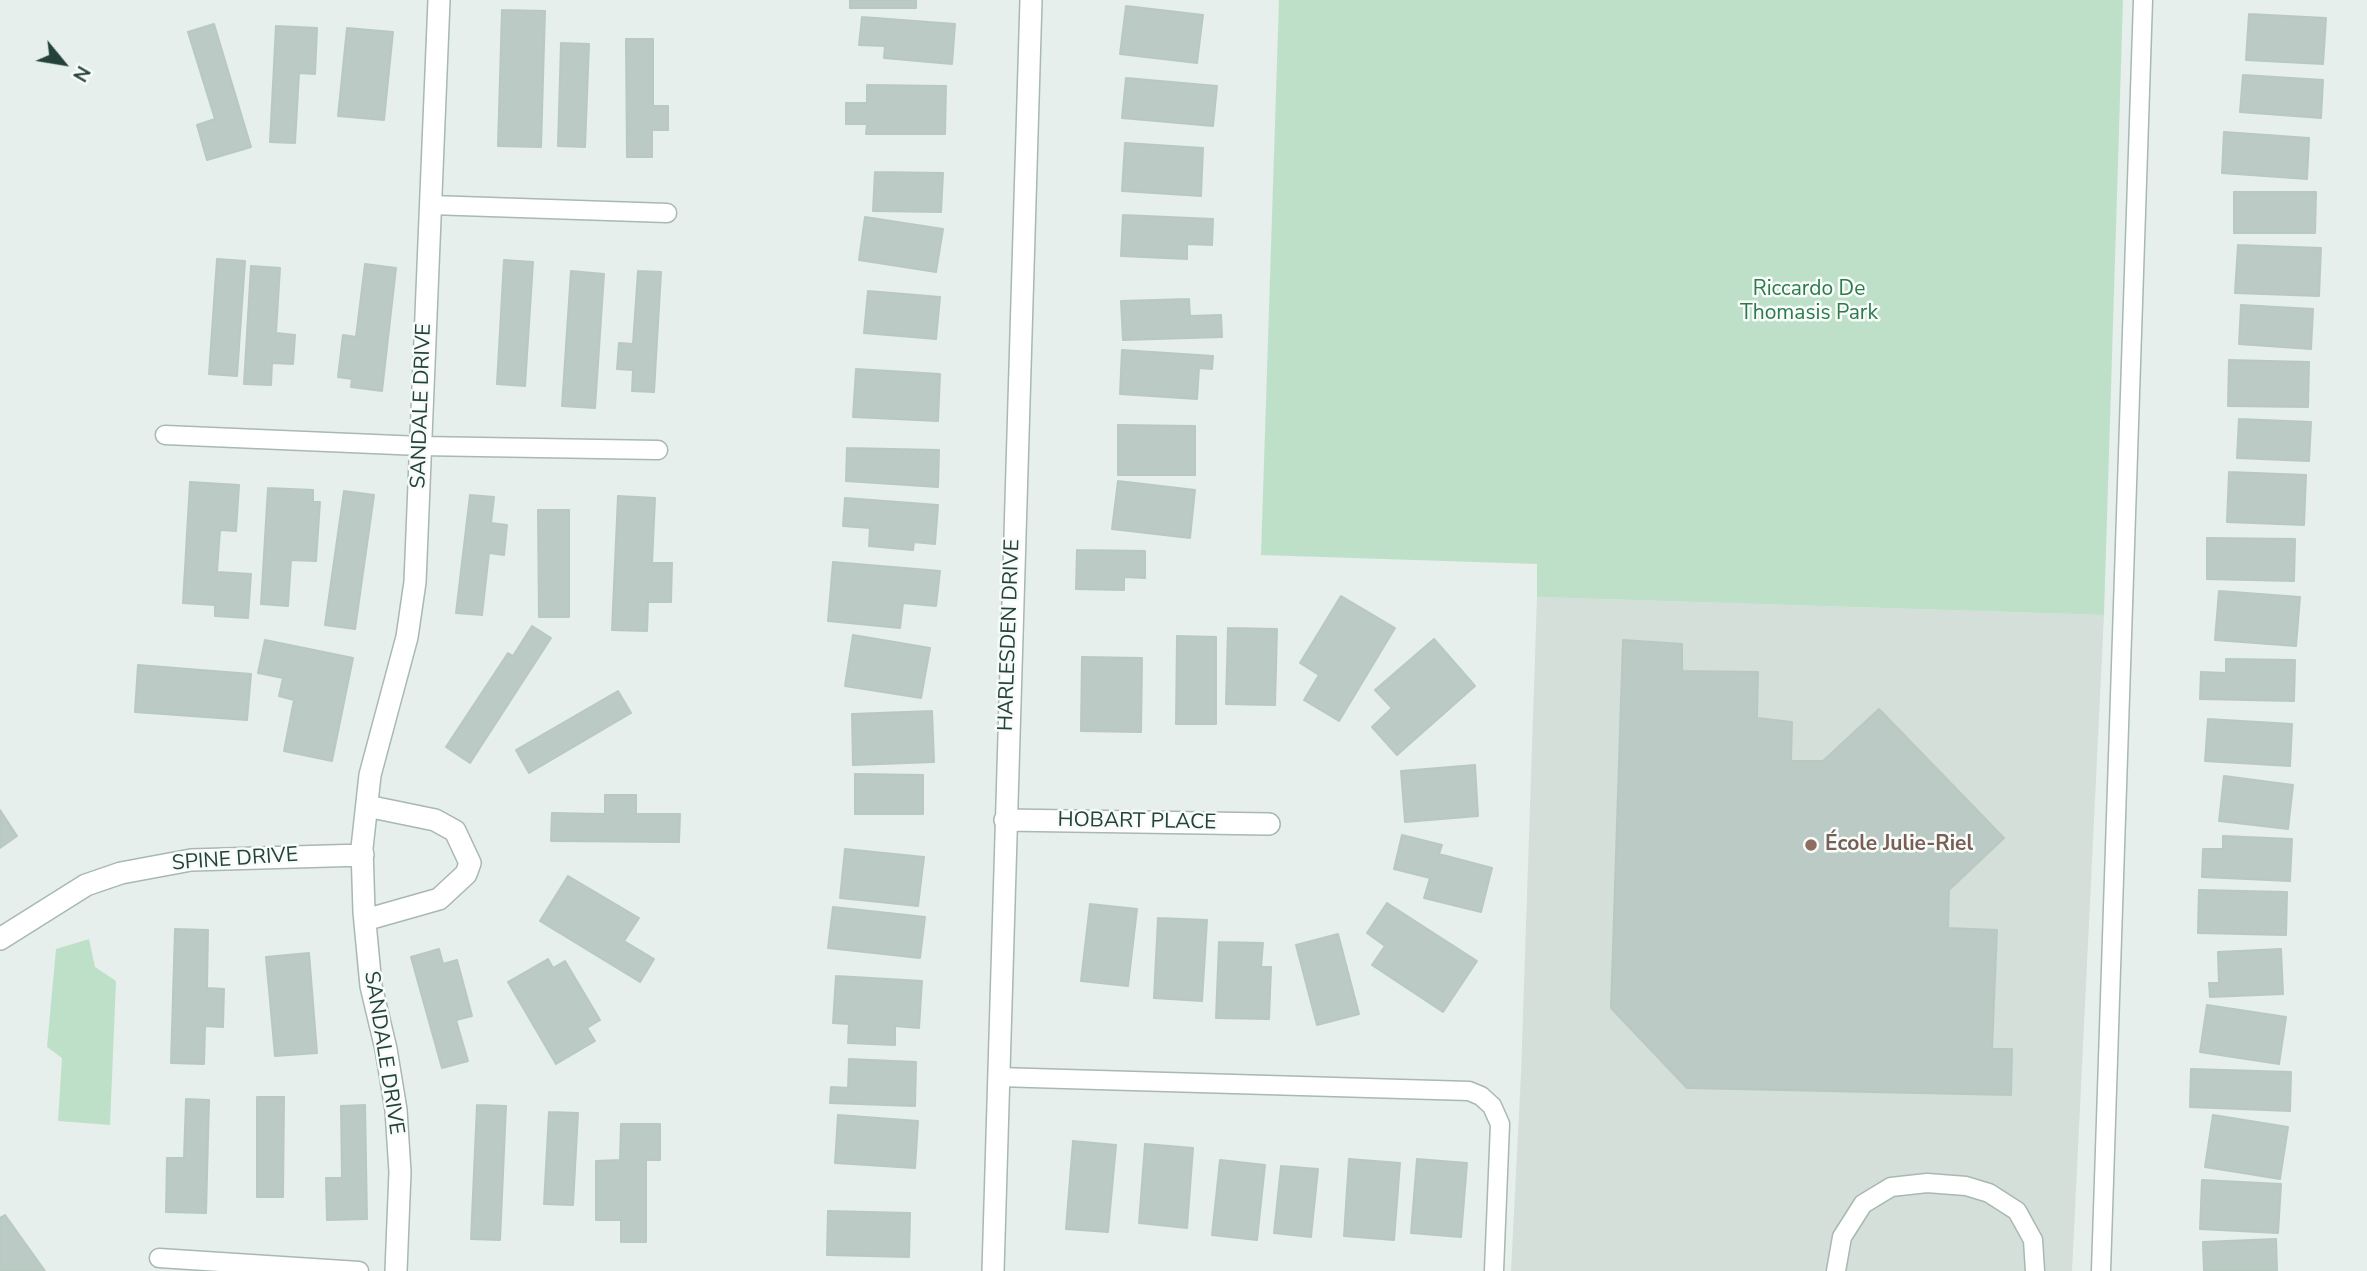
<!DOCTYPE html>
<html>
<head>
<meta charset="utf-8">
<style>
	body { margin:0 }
	#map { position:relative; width:2367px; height:1271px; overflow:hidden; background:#e6efeb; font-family:"Nunito Sans",sans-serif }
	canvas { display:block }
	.north { position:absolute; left:28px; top:28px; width:70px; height:70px; -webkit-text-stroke:5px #f7fbf9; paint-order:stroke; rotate:120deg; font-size:19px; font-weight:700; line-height:28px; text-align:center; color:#24423a }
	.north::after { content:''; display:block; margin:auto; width:24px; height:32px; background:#24423a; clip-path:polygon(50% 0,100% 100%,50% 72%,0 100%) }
</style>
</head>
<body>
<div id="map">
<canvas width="2367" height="1271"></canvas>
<div class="north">N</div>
</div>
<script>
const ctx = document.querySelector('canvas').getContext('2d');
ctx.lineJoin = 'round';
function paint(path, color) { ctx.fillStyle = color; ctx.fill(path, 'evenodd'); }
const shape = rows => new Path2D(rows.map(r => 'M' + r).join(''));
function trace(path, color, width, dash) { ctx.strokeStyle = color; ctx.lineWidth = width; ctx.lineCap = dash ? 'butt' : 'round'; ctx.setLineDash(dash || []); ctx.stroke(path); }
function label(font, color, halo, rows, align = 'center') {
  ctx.font = font + ' "Nunito Sans",sans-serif'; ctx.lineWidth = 5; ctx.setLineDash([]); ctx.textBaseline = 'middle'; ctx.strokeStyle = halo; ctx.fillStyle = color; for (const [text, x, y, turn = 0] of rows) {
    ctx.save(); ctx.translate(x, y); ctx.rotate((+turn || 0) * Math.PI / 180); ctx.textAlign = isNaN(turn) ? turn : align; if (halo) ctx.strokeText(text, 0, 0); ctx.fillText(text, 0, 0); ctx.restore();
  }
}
paint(shape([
	[1537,597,2104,615,2072,1271,1511,1271,1521,1074]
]), '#d4dfda');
paint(shape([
	[1279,0,2123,0,2104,615,1537,597,1537,564,1261,555],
	[89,939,95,967,116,981,110,1125,58,1121,62,1058,47,1047,56,949]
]), '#bfe0c8');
const building = shape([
	[850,0,916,0,916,8,850,8,850,0],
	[1126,6,1203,15,1197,63,1120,54,1126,6],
	[502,10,545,11,541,147,498,146,502,10],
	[2249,14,2326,18,2323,64,2246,60,2249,14],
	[862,17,955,24,952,64,884,58,885,46,859,45,862,17],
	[214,24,251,147,207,160,197,125,215,119,188,32,214,24],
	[276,26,317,28,315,74,299,73,295,143,270,142,276,26],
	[347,28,393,32,384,120,338,116,347,28],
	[626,39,653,39,653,106,668,106,668,130,652,130,652,157,627,157,626,39],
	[561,43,589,44,585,147,558,146,561,43],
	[2243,75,2323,80,2321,118,2240,112,2243,75],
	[1126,78,1217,86,1213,126,1122,118,1126,78],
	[867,85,946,86,945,134,866,134,867,124,846,124,846,103,867,103,867,85],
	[2224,132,2309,138,2307,179,2222,173,2224,132],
	[1125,143,1203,148,1201,196,1122,191,1125,143],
	[875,172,943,173,941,212,873,211,875,172],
	[2234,192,2316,192,2315,233,2234,233,2234,192],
	[1123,215,1213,219,1212,245,1187,244,1187,259,1121,256,1123,215],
	[865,217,943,229,936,272,859,260,865,217],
	[2238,245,2321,248,2319,296,2235,293,2238,245],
	[217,259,245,261,237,376,209,374,217,259],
	[504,260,533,262,525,386,497,384,504,260],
	[365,264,396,268,382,391,351,387,352,379,338,377,343,335,356,337,365,264],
	[251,266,280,268,276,333,295,335,293,364,272,363,271,385,244,384,251,266],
	[571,271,604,274,595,408,562,406,571,271],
	[638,271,661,272,654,392,632,391,633,370,617,369,619,343,633,344,638,271],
	[868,291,940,297,936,339,864,333,868,291],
	[1189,299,1190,316,1221,315,1222,337,1123,340,1121,301,1189,299],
	[2241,305,2313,309,2311,349,2239,344,2241,305],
	[1122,350,1213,356,1212,369,1199,368,1197,399,1120,394,1122,350],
	[2229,360,2309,362,2308,407,2228,406,2229,360],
	[856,369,940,374,938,421,853,417,856,369],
	[2239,419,2311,422,2309,461,2237,458,2239,419],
	[1118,425,1195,426,1195,475,1118,475,1118,425],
	[847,448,939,450,938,487,846,481,847,448],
	[2229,472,2306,475,2304,525,2227,522,2229,472],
	[1118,481,1195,490,1190,538,1112,529,1118,481],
	[190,482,239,485,236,531,220,530,217,572,251,574,248,618,215,616,215,605,183,603,190,482],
	[268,488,313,490,313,502,320,502,316,561,291,560,288,606,261,604,268,488],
	[344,491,374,495,355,629,325,625,344,491],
	[470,495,494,497,491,523,507,525,504,555,489,553,482,615,456,613,470,495],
	[618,496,655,498,652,563,672,563,671,602,648,602,647,631,612,630,618,496],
	[845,498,938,505,935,544,914,542,913,550,869,546,870,528,843,526,845,498],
	[538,510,569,510,569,617,539,617,538,510],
	[2207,538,2295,539,2294,581,2207,579,2207,538],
	[1077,550,1145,551,1145,578,1124,577,1124,590,1076,589,1077,550],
	[833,562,940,571,936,606,903,603,900,628,828,621,833,562],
	[2219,591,2300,597,2296,646,2215,640,2219,591],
	[1341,596,1395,628,1339,721,1304,700,1319,675,1300,663,1341,596],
	[532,626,551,638,470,763,446,747,508,653,513,656,532,626],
	[1228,628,1277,629,1275,705,1226,704,1228,628],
	[853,635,930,648,921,698,845,686,853,635],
	[1177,636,1216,637,1216,724,1176,724,1177,636],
	[1434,639,1475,686,1397,755,1372,727,1392,708,1375,690,1434,639],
	[265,640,353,658,332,761,284,751,294,700,279,696,283,678,258,673,265,640],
	[1623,640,1682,644,1682,671,1758,672,1757,718,1792,722,1791,761,1823,761,1879,709,2004,838,1949,890,1948,928,1997,930,1992,1049,2012,1049,2011,1095,1687,1088,1611,1008,1623,640],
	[1082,657,1142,658,1141,732,1081,731,1082,657],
	[2226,659,2295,660,2294,701,2200,699,2201,672,2226,673,2226,659],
	[138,665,251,674,247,720,135,712,138,665],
	[618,691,631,713,529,773,516,750,618,691],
	[932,711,934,762,853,765,852,714,932,711],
	[2208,719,2292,724,2290,766,2205,761,2208,719],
	[1475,765,1478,816,1405,822,1401,771,1475,765],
	[855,774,923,775,923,814,855,814,855,774],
	[2224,776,2293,785,2288,829,2219,821,2224,776],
	[605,795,636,795,636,814,680,814,679,842,551,841,552,813,605,814,605,795],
	[0,810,17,836,0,848,0,810],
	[1402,835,1442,845,1439,854,1492,868,1481,912,1424,898,1430,878,1394,869,1402,835],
	[2223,836,2292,839,2290,881,2202,877,2203,849,2223,849,2223,836],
	[845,849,924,857,918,906,840,898,845,849],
	[568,876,639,918,624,941,654,959,640,982,540,921,568,876],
	[2199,890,2287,892,2286,935,2198,933,2199,890],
	[1387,903,1477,961,1443,1012,1372,965,1385,946,1367,933,1387,903],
	[1090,904,1137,909,1128,986,1081,981,1090,904],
	[833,907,925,917,920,958,828,948,833,907],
	[1158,918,1207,920,1202,1001,1154,998,1158,918],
	[175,929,208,930,207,988,224,989,223,1027,205,1026,204,1064,171,1063,175,929],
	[1338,934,1359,1014,1317,1025,1296,945,1338,934],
	[1219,942,1263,943,1261,967,1271,967,1269,1019,1216,1018,1219,942],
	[439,949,443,964,457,960,472,1016,456,1020,468,1061,442,1068,411,957,439,949],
	[2281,949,2283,994,2210,997,2209,983,2219,983,2218,952,2281,949],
	[309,953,317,1053,275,1056,266,957,309,953],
	[548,959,553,968,565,961,600,1020,587,1028,595,1041,556,1064,508,982,548,959],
	[836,976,922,981,919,1028,895,1026,895,1045,848,1043,849,1024,833,1023,836,976],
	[2207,1005,2286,1017,2279,1064,2200,1052,2207,1005],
	[849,1059,916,1062,915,1106,830,1103,831,1087,848,1088,849,1059],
	[2191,1069,2291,1072,2290,1111,2190,1107,2191,1069],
	[257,1097,284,1097,283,1197,257,1197,257,1097],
	[186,1099,209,1100,206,1213,166,1212,167,1158,184,1158,186,1099],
	[365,1105,367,1219,327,1220,326,1178,342,1178,341,1106,365,1105],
	[477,1105,506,1106,500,1240,471,1239,477,1105],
	[549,1112,578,1113,573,1205,544,1204,549,1112],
	[838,1115,918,1121,915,1168,835,1163,838,1115],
	[2213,1115,2288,1127,2280,1179,2205,1167,2213,1115],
	[621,1124,660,1124,660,1160,646,1160,646,1242,621,1242,621,1220,596,1220,596,1161,620,1160,621,1124],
	[1073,1141,1116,1145,1108,1232,1066,1229,1073,1141],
	[1145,1144,1193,1148,1187,1228,1139,1223,1145,1144],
	[1349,1159,1400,1163,1394,1240,1344,1236,1349,1159],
	[1417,1159,1467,1163,1461,1237,1411,1233,1417,1159],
	[1220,1160,1265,1165,1257,1240,1212,1235,1220,1160],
	[1281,1166,1318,1169,1311,1237,1274,1233,1281,1166],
	[2202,1180,2281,1184,2278,1233,2200,1229,2202,1180],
	[828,1211,910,1213,909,1257,827,1255,828,1211],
	[5,1215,45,1271,0,1271,0,1218,5,1215],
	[2276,1239,2277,1271,2204,1271,2203,1242,2276,1239]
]);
paint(building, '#bbcac4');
trace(building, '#b8c9c2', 2);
const service = shape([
	[431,205,667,213],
	[165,435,420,446,658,450],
	[998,1077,1469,1091,1481,1096,1492,1106,1500,1124,1494,1271],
	[159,1258,359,1271],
	[1836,1271,1842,1237,1863,1204,1891,1187,1927,1183,1966,1186,1989,1193,2017,1211,2033,1240,2035,1271],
	[2101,1271,2143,0]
]);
const minor = shape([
	[1005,820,1269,824],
	[365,920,439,899,466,874,470,863,455,831,435,820,367,806],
	[0,939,86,885,121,873,191,860,363,855],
	[396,1271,400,1172,396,1110,386,1049,371,986,364,912,362,848,370,775,407,637,415,582,439,0],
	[993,1271,1031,0]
]);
trace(service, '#a8b8b2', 21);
trace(minor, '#a8b8b2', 24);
trace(service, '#fff', 18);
trace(minor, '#fff', 21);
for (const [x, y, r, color] of [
	[1811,845,7,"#8d6e63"]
]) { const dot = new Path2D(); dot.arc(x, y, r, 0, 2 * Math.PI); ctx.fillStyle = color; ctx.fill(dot); trace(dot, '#f7fbf9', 2.5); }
label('21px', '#2d7a4b', '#f7fbf9', [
	["Riccardo De",1809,290],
	["Thomasis Park",1809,314]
]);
label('21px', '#24423a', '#f7fbf9', [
	["SANDALE DRIVE",422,406,-88],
	["HARLESDEN DRIVE",1010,635,-88],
	["HOBART PLACE",1137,822,1],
	["SPINE DRIVE",235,860,-4],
	["SANDALE DRIVE",383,1053,81]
]);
label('bold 21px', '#785e54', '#f7fbf9', [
	["École Julie-Riel",1825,845]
], 'left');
</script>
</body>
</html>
